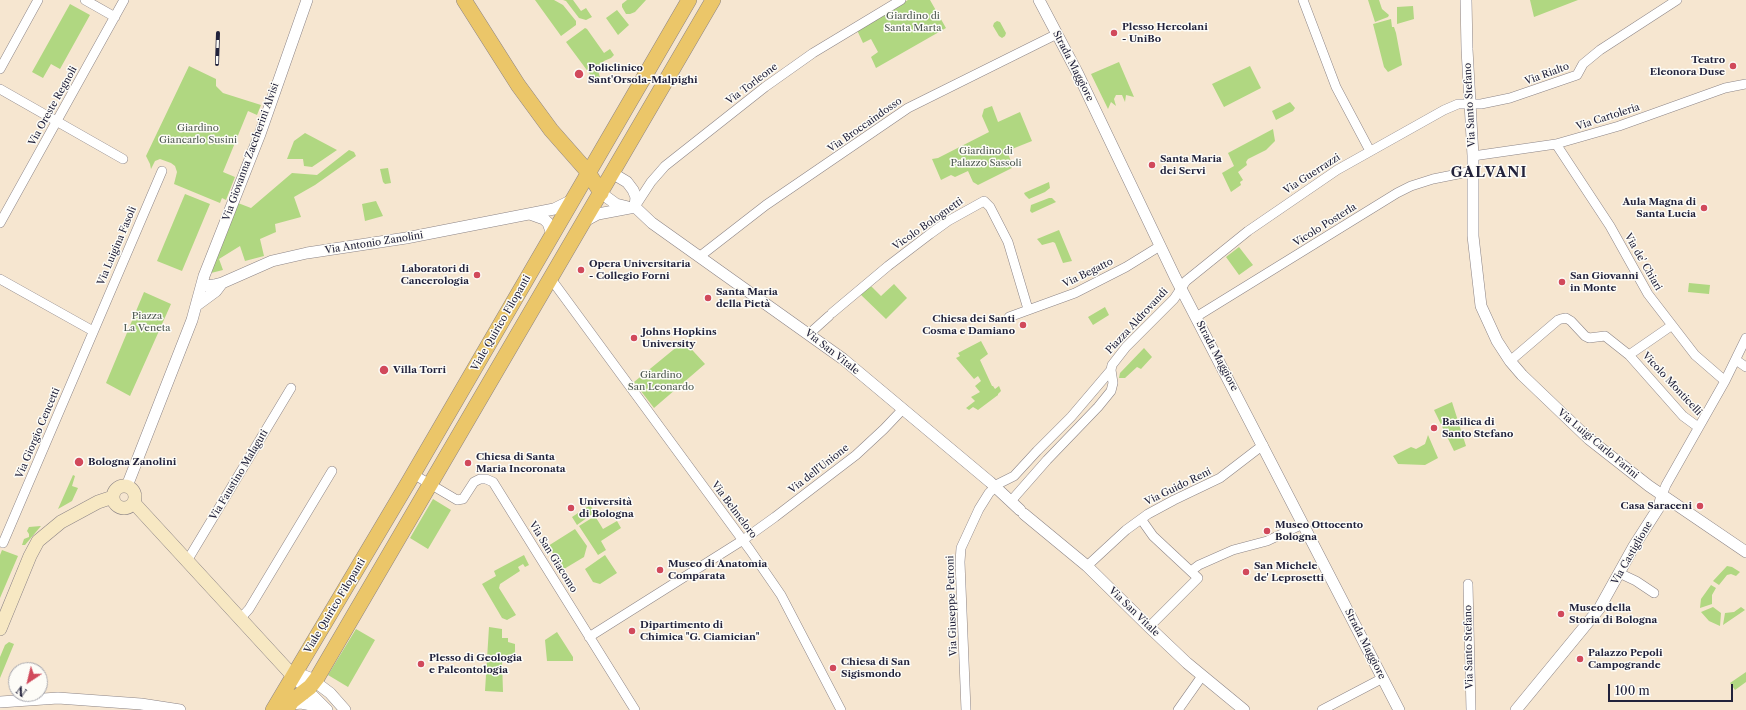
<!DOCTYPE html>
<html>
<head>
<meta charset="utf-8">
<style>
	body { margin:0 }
	#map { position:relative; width:1746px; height:710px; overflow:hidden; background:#f6e6d0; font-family:"Libre Caslon Text",serif }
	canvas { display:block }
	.north { position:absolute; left:8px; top:662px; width:40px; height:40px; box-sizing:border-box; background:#fdfcf7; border:1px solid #a5a5ac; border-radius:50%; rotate:215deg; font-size:11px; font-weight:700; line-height:16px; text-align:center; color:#22223b }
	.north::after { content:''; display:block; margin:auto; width:14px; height:18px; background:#d1495b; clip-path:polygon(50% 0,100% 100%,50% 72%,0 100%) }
	.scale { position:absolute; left:1608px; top:684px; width:125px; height:18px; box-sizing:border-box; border:2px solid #22223b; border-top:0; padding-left:5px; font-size:12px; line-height:14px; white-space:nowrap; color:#22223b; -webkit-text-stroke:3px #fdfcf7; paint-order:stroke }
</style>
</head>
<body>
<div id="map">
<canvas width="1746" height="710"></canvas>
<div class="north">N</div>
<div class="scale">100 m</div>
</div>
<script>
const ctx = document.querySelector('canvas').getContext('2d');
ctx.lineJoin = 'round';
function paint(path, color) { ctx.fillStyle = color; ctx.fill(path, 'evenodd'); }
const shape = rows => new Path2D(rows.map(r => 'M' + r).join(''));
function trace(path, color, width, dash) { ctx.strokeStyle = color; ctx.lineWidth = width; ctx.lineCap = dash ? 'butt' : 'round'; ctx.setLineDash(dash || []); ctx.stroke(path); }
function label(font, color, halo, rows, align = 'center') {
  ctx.font = font + ' "Libre Caslon Text",serif'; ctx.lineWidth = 3; ctx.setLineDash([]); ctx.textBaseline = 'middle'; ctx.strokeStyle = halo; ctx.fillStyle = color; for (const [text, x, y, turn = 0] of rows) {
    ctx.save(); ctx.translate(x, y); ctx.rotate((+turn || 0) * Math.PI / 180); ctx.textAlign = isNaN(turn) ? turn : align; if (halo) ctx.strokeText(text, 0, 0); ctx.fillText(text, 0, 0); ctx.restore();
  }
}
paint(shape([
	[535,0,554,0,563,5,576,21,576,25,561,36],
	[563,0,573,0,581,11,586,8,592,17,586,20,579,18,566,1],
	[627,0,646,0,635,12,630,14,626,14,622,7,622,4],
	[908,0,930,0,946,28,876,68,871,57,878,52,871,39,863,43,857,30],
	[1368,0,1379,0,1382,9,1389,15,1388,17,1375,22],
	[1530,0,1578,0,1534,17],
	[70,4,90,15,60,69,51,64,43,78,32,72],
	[1413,6,1414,19,1397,24,1397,7],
	[617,10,629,25,618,35,606,18],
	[1391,19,1392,27,1394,27,1396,33,1402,65,1388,72,1384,67,1373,24],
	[997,21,1000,22,1006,33,1005,36,1002,38,999,36,993,26,994,23],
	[585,28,587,29,604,53,610,49,614,55,611,58,604,61,600,65,598,70,600,78,595,81,566,42],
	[1119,62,1134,97,1126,95,1125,102,1122,95,1116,95,1114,99,1116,106,1111,102,1108,109,1091,74],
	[189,66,216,79,216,86,223,93,261,105,257,115,248,111,223,172,235,177,226,200,222,198,220,203,174,184,177,172,175,166,171,163,160,159,155,161,151,169,150,164,146,156],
	[1250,66,1261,88,1224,107,1212,84],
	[1290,102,1295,108,1293,111,1276,120,1272,111],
	[992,106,998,122,1020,112,1032,141,1007,151,1012,164,1012,168,978,185,973,182,968,171,955,177,951,175,941,180,932,159,938,158,989,132,982,116,984,109],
	[1273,129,1275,141,1266,150,1248,159,1246,162,1247,165,1238,172,1243,180,1240,182,1241,185,1231,192,1222,173,1234,166,1228,153],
	[305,133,337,150,312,167,304,166,303,159,287,159,294,141],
	[349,150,354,152,356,156,315,185,294,197,301,217,275,224,276,232,260,239,264,256,245,261,240,246,219,259,223,270,211,273,238,203,251,208,292,173,317,175],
	[388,168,391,183,385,184,383,182,380,169],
	[1049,182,1050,188,1045,192,1029,199,1025,195,1024,193],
	[185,194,210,204,182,271,157,261],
	[1049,198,1052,198,1056,202,1032,213,1030,211,1031,205],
	[376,201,383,216,365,221,362,204],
	[1059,230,1072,261,1063,263,1055,243,1053,242,1042,245,1037,239],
	[1239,247,1253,265,1239,275,1226,257],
	[1689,283,1710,285,1709,294,1688,292],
	[869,284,881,296,894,284,907,298,886,319,859,293],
	[144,292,171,304,130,396,106,383],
	[1105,307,1109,315,1093,325,1088,317],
	[684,341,705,364,654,408,634,382],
	[981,341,988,354,980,360,992,386,993,386,995,389,999,386,1001,391,998,394,998,395,978,410,973,407,969,410,966,408,975,401,971,397,980,392,975,386,981,381,978,376,974,379,956,358,960,356,958,353],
	[1144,348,1152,357,1141,369,1137,367,1125,378,1119,378,1120,373],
	[1452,402,1466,446,1454,451,1434,410],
	[1428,435,1438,458,1425,465,1398,464,1393,456,1411,447,1416,449,1425,444],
	[73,475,75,476,72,486,78,488,72,501,58,509],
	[433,499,451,510,428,549,410,538],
	[590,505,595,512,577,525,572,517],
	[595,516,603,529,617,521,621,528,601,541,606,550,598,555,579,526],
	[41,526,25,545,22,545,24,539,29,537,29,534,27,531,29,527],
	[575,529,587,546,584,557,564,569,548,546],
	[2,550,18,556,0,598,0,555],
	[524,555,529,565,525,567,523,564,518,567,520,571,500,584,499,588,516,615,507,620,502,618,482,584,496,576,494,571],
	[605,555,617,573,600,584,593,582,585,569],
	[1727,566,1732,567,1740,572,1736,576,1731,574,1727,575,1719,585,1713,581],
	[1711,585,1716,588,1712,595,1712,604,1700,608,1701,599],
	[1713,607,1721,613,1720,626,1709,621,1701,612],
	[1741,607,1745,610,1723,625,1725,613,1734,612],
	[489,627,502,629,502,638,508,638,508,642,515,644,515,662,502,661,503,692,485,691],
	[356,629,375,640,348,687,328,675],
	[557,632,573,657,573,661,547,661,545,640],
	[9,642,14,644,0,678,0,657,5,645],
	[1746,672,1746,682,1735,690,1730,683]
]), '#b0d781');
const minor = shape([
	[85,0,115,17],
	[1303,0,1336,87,1370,151],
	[0,69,38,0],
	[0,89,123,159],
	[1556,144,1610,226,1648,294,1695,355,1725,381],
	[1473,156,1556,144,1619,126,1725,88,1746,84],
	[636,205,651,182,665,166,765,87,813,53,901,0],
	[0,223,124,0],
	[699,257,766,205,908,108,1057,34],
	[0,279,93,331],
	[551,279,750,550,781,595,841,710],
	[832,313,888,266,930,234,948,221,984,201,990,207,1008,242,1028,309],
	[1009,317,1075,293,1126,267,1160,246],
	[1196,317,1397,193,1411,186,1433,179,1473,171],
	[1671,326,1629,355,1683,416,1698,427],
	[809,334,829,316],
	[1736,360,1746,367],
	[1510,361,1558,320,1561,319,1566,318,1571,321,1585,336,1589,338,1605,336,1629,355],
	[413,474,457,500,463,499,474,482,480,479,486,479,493,482,635,710],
	[1662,495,1666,485,1725,381,1746,338],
	[1011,501,1047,460,1098,407,1111,391,1113,383,1111,370,1112,365,1126,347,1174,299,1186,281,1248,231,1337,170,1444,110,1458,104,1481,104,1510,98,1577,75,1583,64,1600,50,1677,0],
	[1141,519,1153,536,1198,578,1149,627],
	[3,543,162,171],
	[187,561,291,388],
	[1087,566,1126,530,1148,514,1174,500,1220,478,1263,445],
	[1191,571,1199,565,1233,550,1267,541,1303,524],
	[1619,573,1636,581,1654,593],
	[1468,584,1471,710],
	[240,619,249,609,332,471],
	[589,637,743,540,775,517,856,455,884,429,903,409],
	[966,710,960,562,961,548,979,509,989,493,998,484,1014,476,1037,451,1071,417,1111,370],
	[1178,710,1202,676],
	[1322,710,1383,678]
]);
const tertiary = shape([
	[1039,0,1078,74,1175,277,1399,710],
	[1466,0,1467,49,1473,156,1473,236,1481,306,1497,341,1510,361,1522,375,1589,439,1649,486,1746,552],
	[612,173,627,182,633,190,636,197,635,207],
	[601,193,616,204,628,207],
	[635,207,652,223,843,359,990,482,1020,510],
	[530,214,544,219,548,223,552,234],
	[585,221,598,214,635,207],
	[202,286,214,285,222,283,272,261,307,253,406,238,554,209,572,200],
	[197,305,216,291,222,283],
	[127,486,192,320,204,276,260,134,307,0],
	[1024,514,1087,566,1149,627,1187,663,1244,710],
	[0,702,58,698,141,704,180,710],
	[289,706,292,704,301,703,316,706,323,710],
	[327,710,293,676,302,675,310,678,330,693,345,710],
	[1516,710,1599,609,1634,546,1659,507,1662,495]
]);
const secondary = shape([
	'113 497a11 11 0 1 1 22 0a11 11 0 1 1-22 0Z',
	[134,503,293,676],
	[0,629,30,556,38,541,61,522,98,502,113,497]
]);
const primary = shape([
	[464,0,518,85,551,130,588,172,601,193],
	[273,710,408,483,689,0],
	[286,710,292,701,310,687,317,678,713,0]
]);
trace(minor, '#8c8486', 10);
trace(tertiary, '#8c8486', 12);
trace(secondary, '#8c8486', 14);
trace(primary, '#8c8486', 16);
trace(minor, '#fff', 9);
trace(tertiary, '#fff', 11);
trace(secondary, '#f7e8c3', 13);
trace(primary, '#ebc669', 15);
const rail = shape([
	[217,64,218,33]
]);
trace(rail, '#22223b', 4);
trace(rail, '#fdfcf7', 2.5, [8]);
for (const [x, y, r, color] of [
	[1114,33,4,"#d1495b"],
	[1733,66,4,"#d1495b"],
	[579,74,5,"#d1495b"],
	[1152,165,4,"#d1495b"],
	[1704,208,4,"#d1495b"],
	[581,270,4,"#d1495b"],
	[477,275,4,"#d1495b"],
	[1562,282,4,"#d1495b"],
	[708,298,4,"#d1495b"],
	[1023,325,4,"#d1495b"],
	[634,338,4,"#d1495b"],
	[384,370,5,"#d1495b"],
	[1434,428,4,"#d1495b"],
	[79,462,5,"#d1495b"],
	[468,463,4,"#d1495b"],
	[1700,506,4,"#d1495b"],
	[571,508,4,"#d1495b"],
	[1267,531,4,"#d1495b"],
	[660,570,4,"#d1495b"],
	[1246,572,4,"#d1495b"],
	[1561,614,4,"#d1495b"],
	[632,631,4,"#d1495b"],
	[1580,659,4,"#d1495b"],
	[421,664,4,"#d1495b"],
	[833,668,4,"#d1495b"]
]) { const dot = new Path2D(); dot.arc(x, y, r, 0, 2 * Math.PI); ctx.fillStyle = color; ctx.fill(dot); trace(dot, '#fdfcf7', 1.5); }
label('10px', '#4d5850', '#fdfcf7', [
	["Giardino di",913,16],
	["Santa Marta",913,28],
	["Giardino",198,128],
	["Giancarlo Susini",198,140],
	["Giardino di",986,151],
	["Palazzo Sassoli",986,163],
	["Piazza",147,316],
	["La Veneta",147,328],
	["Giardino",661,375],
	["San Leonardo",661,387]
]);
label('bold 10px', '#22223b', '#fdfcf7', [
	["Plesso Hercolani",1122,27],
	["- UniBo",1122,39],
	["Teatro",1725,60,"right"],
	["Eleonora Duse",1725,72,"right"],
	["Policlinico",588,68],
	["Sant'Orsola-Malpighi",588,80],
	["Santa Maria",1160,159],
	["dei Servi",1160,171],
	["Aula Magna di",1696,202,"right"],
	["Santa Lucia",1696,214,"right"],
	["Opera Universitaria",589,264],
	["- Collegio Forni",589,276],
	["Laboratori di",469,269,"right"],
	["Cancerologia",469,281,"right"],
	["San Giovanni",1570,276],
	["in Monte",1570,288],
	["Santa Maria",716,292],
	["della Pietà",716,304],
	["Chiesa dei Santi",1015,319,"right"],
	["Cosma e Damiano",1015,331,"right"],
	["Johns Hopkins",642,332],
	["University",642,344],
	["Villa Torri",393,370],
	["Basilica di",1442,422],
	["Santo Stefano",1442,434],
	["Chiesa di Santa",476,457],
	["Maria Incoronata",476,469],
	["Bologna Zanolini",88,462],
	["Università",579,502],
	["di Bologna",579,514],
	["Casa Saraceni",1692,506,"right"],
	["Museo Ottocento",1275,525],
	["Bologna",1275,537],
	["Museo di Anatomia",668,564],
	["Comparata",668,576],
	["San Michele",1254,566],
	["de' Leprosetti",1254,578],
	["Museo della",1569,608],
	["Storia di Bologna",1569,620],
	["Dipartimento di",640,625],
	["Chimica \"G. Ciamician\"",640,637],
	["Palazzo Pepoli",1588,653],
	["Campogrande",1588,665],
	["Plesso di Geologia",429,658],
	["e Paleontologia",429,670],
	["Chiesa di San",841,662],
	["Sigismondo",841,674]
], 'left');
label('10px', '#22223b', '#fdfcf7', [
	["Strada Maggiore",1073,66,63],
	["Via Rialto",1547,74,-20],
	["Via Torleone",752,84,-37],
	["Via Santo Stefano",1470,105,-93],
	["Via Oreste Regnoli",53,106,-61],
	["Via Cartoleria",1608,117,-18],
	["Via Broccaindosso",865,125,-35],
	["Via Giovanna Zaccherini Alvisi",251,152,-70],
	["Via Guerrazzi",1312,174,-33],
	["Vicolo Bolognetti",928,224,-35],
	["Vicolo Posterla",1325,225,-32],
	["Via Antonio Zanolini",374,243,-9],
	["Via Luigina Fasoli",117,246,-67],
	["Via de' Chiari",1643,262,60],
	["Via Begatto",1088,273,-26],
	["Piazza Aldrovandi",1137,321,-47],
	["Viale Quirico Filopanti",501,323,-60],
	["Via San Vitale",832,352,38],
	["Strada Maggiore",1217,356,62],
	["Vicolo Monticelli",1672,384,47],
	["Via Giorgio Cencetti",38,433,-67],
	["Via Luigi Carlo Farini",1598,444,40],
	["Via dell'Unione",819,469,-38],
	["Via Faustino Malaguti",239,475,-59],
	["Via Guido Reni",1178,487,-26],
	["Via Belmeloro",734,510,53],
	["Via Castiglione",1632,553,-60],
	["Via San Giacomo",553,557,58],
	["Viale Quirico Filopanti",335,606,-59],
	["Via Giuseppe Petroni",952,606,-92],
	["Via San Vitale",1134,612,44],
	["Strada Maggiore",1365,644,63],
	["Via Santo Stefano",1469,647,-91]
]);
ctx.letterSpacing = '1px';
label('bold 14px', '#22223b', '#fdfcf7', [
	["GALVANI",1489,173]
]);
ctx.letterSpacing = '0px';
</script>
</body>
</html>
